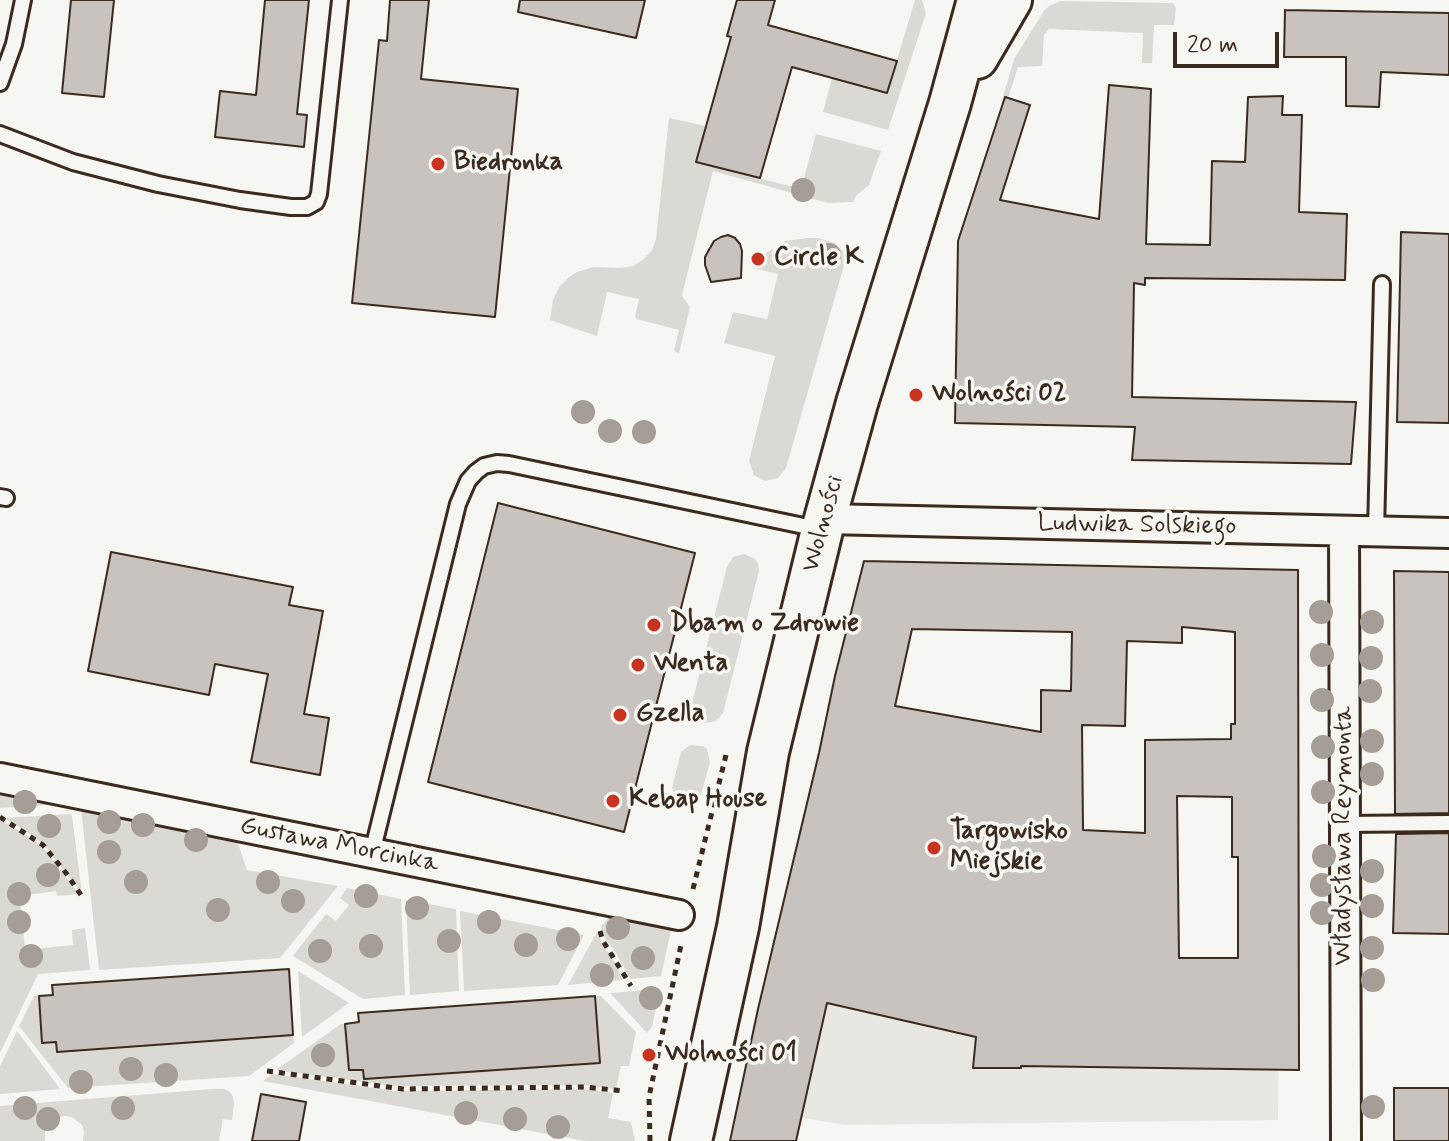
<!DOCTYPE html>
<html>
<head>
<meta charset="utf-8">
<style>
	body { margin:0 }
	#map { position:relative; width:1449px; height:1141px; overflow:hidden; background:#f6f6f2; font-family:Mynerve,sans-serif }
	canvas { display:block }
	.scale { position:absolute; left:1173px; top:32px; width:106px; height:36px; box-sizing:border-box; border:4px solid #3b2a1e; border-top:0; padding-left:10px; font-size:24px; line-height:28px; white-space:nowrap; color:#3b2a1e; -webkit-text-stroke:6px #f6f6f2; paint-order:stroke }
</style>
</head>
<body>
<div id="map">
<canvas width="1449" height="1141"></canvas>
<div class="scale">20 m</div>
</div>
<script>
const ctx = document.querySelector('canvas').getContext('2d');
ctx.lineJoin = 'round';
function paint(path, color) { ctx.fillStyle = color; ctx.fill(path, 'evenodd'); }
const shape = rows => new Path2D(rows.map(r => 'M' + r).join(''));
function trace(path, color, width, dash) { ctx.strokeStyle = color; ctx.lineWidth = width; ctx.lineCap = dash ? 'butt' : 'round'; ctx.setLineDash(dash || []); ctx.stroke(path); }
function label(font, color, halo, rows, align = 'center') {
  ctx.font = font + ' Mynerve,sans-serif'; ctx.lineWidth = 7; ctx.setLineDash([]); ctx.textBaseline = 'middle'; ctx.strokeStyle = halo; ctx.fillStyle = color; for (const [text, x, y, turn = 0] of rows) {
    ctx.save(); ctx.translate(x, y); ctx.rotate((+turn || 0) * Math.PI / 180); ctx.textAlign = isNaN(turn) ? turn : align; if (halo) ctx.strokeText(text, 0, 0); ctx.fillText(text, 0, 0); ctx.restore();
  }
}
paint(shape([
	[831,695,1071,737,1074,959,1279,959,1278,1120,843,1125,737,1106,763,985]
]), '#e8e7e2');
paint(shape([
	[915,0,922,0,926,13,888,130,823,112,832,78,887,93],
	[1061,1,1173,3,1176,8,1174,25,1154,25,1152,63,1142,63,1143,33,1049,29,1044,35,1042,66,1018,67,1008,98,1003,97,1014,59,1044,11,1049,6],
	[669,118,706,126,696,162,801,189,816,134,881,151,869,185,856,196,853,202,828,203,713,171,683,291,682,296,690,307,679,353,674,351,679,330,636,319,635,317,639,299,607,292,597,336,550,320,553,300,560,286,569,277,577,272,593,267,620,268,633,266,643,260,652,250,656,239],
	[808,238,818,238,834,243,847,255,786,468,778,478,765,481,754,475,749,461,775,356,724,343,733,312,767,319,778,274,753,268,758,261,766,253,785,241],
	[744,554,755,559,758,564,759,571,723,713,716,721,705,723,696,717,691,707,727,567,733,557],
	[690,745,703,746,707,749,710,762,700,798,685,803,676,797,672,788,681,752],
	[0,792,62,804,0,808],
	[81,809,236,838,247,870,338,886,280,958,99,970],
	[71,814,72,816,82,894,44,845,29,833,4,818],
	[0,820,30,837,43,847,79,894,57,896,56,891,20,896,25,950,73,945,72,930,85,928,90,970,38,974,0,1053],
	[347,888,401,899,405,995,363,999,293,956,326,914,336,921,349,905,340,898],
	[406,900,456,909,459,991,410,995],
	[460,911,584,935,558,985,464,991],
	[611,914,672,926,661,976,630,979,615,951,606,940,601,927],
	[597,932,603,946,617,965,622,980,568,985],
	[298,971,349,1003,302,1037],
	[657,989,659,993,652,1027,647,1033,610,993],
	[34,996,39,996,42,1042,56,1042,57,1052,293,1035,294,1043,249,1076,68,1088,19,1026],
	[595,996,601,996,636,1032,629,1066,621,1066,616,1089,585,1085,393,1086,276,1070,341,1024,345,1024,349,1070,363,1070,364,1079,599,1063],
	[17,1031,60,1089,0,1094,0,1066],
	[272,1074,396,1091,585,1089,613,1093,608,1118,631,1122,635,1141,585,1141,263,1081],
	[212,1089,224,1089,229,1091,233,1097,234,1103,232,1120,223,1119,219,1141,83,1141,84,1132,82,1125,72,1117,65,1116,52,1119,48,1125,45,1131,45,1141,0,1141,0,1106]
]), '#dad9d3');
const building = shape([
	[71,0,114,0,104,97,62,93,71,0],
	[265,0,309,0,297,114,307,115,304,147,215,137,220,91,256,95,265,0],
	[390,0,429,0,421,79,518,89,495,317,352,303,379,40,387,41,390,0],
	[520,0,645,0,636,38,518,12,520,0],
	[737,0,775,0,768,25,897,61,887,93,792,67,760,178,696,162,731,37,727,36,737,0],
	[1285,10,1449,13,1449,75,1381,72,1379,107,1346,106,1346,57,1284,57,1285,10],
	[1109,85,1151,89,1146,244,1210,245,1212,161,1245,162,1248,97,1283,96,1282,115,1302,115,1299,212,1347,214,1345,280,1145,278,1145,285,1134,283,1132,397,1356,402,1351,464,1132,460,1135,427,955,423,958,241,1005,97,1030,105,1000,200,1099,219,1109,85],
	[1401,232,1449,234,1449,423,1397,422,1401,232],
	[728,235,735,238,740,244,742,251,741,278,711,282,705,265,705,257,714,241,721,237,728,235],
	[498,503,695,553,624,832,428,782,498,503],
	[111,552,293,587,289,605,323,611,304,714,329,718,320,775,251,762,268,674,215,664,209,695,88,671,111,552],
	[864,561,1298,570,1299,1070,1021,1066,1021,1068,973,1068,976,1037,827,1003,796,1141,730,1141,758,1009,819,753,835,676,864,561],
	[1182,627,1235,632,1235,724,1231,724,1231,739,1145,740,1145,833,1083,830,1082,725,1125,726,1127,641,1182,643,1182,627],
	[912,629,1072,632,1071,691,1041,690,1041,732,895,706,912,629],
	[1177,796,1232,797,1232,857,1238,857,1238,958,1179,958,1177,796],
	[1394,571,1449,572,1449,813,1395,814,1394,571],
	[1449,833,1449,934,1393,933,1396,834,1449,833],
	[289,969,293,1035,57,1052,56,1042,42,1043,39,996,53,995,52,985,289,969],
	[595,996,600,1063,364,1079,363,1070,349,1070,345,1024,359,1022,358,1013,595,996],
	[1394,1088,1449,1088,1449,1141,1394,1141,1394,1088],
	[261,1094,306,1102,299,1141,252,1141,261,1094]
]);
paint(building, '#c8c3be');
trace(building, '#3b2a1e', 2);
const lane = shape([
	[0,83,14,44,23,0],
	[0,134,73,162,158,184,240,200,291,207,307,207,316,202,319,194,340,0],
	[0,497,6,498],
	[1376,532,1382,284],
	[1345,824,1449,823],
	[372,853,458,504,468,481,476,472,484,466,497,463,509,464,818,529]
]);
const street = shape([
	[825,519,1449,533],
	[1344,531,1346,1141],
	[0,778,679,915]
]);
const secondary = shape([
	[977,58,1011,0],
	[691,1141,738,927,768,752,822,530,857,403,950,103,978,0]
]);
trace(lane, '#3b2a1e', 20);
trace(street, '#3b2a1e', 34);
trace(secondary, '#3b2a1e', 46);
trace(shape([
	[0,817,43,845,66,873,83,898],
	[693,889,726,755],
	[600,931,603,941,631,986],
	[267,1071,403,1089,584,1087,624,1091],
	[650,1141,649,1097,681,945]
]), '#3b2a1e', 5, [6, 6]);
trace(lane, '#f6f6f2', 14);
trace(street, '#f6f6f2', 28);
trace(secondary, '#f6f6f2', 40);
ctx.fillStyle = '#a59e96';
for (const [x, y] of [
	[803,190],
	[829,255],
	[583,412],
	[610,431],
	[644,432],
	[1321,612],
	[1372,622],
	[1322,655],
	[1371,658],
	[1370,691],
	[1322,700],
	[1372,741],
	[1323,747],
	[1372,774],
	[1323,792],
	[25,802],
	[109,822],
	[143,825],
	[49,826],
	[196,840],
	[109,852],
	[1324,856],
	[1372,871],
	[48,875],
	[136,882],
	[268,882],
	[1322,885],
	[19,894],
	[366,896],
	[293,901],
	[1372,906],
	[417,908],
	[218,910],
	[1322,913],
	[19,922],
	[489,922],
	[618,928],
	[568,939],
	[449,941],
	[526,945],
	[371,946],
	[1372,948],
	[320,951],
	[31,956],
	[643,958],
	[602,975],
	[1373,980],
	[651,998],
	[323,1055],
	[131,1069],
	[166,1075],
	[81,1082],
	[1373,1107],
	[25,1108],
	[123,1108],
	[466,1113],
	[48,1119],
	[515,1119],
	[558,1127]
]) { ctx.beginPath(); ctx.arc(x, y, 12, 0, 2 * Math.PI); ctx.fill(); }
for (const [x, y, r, color] of [
	[438,164,8,"#c8321e"],
	[758,259,8,"#c8321e"],
	[916,395,8,"#c8321e"],
	[654,625,8,"#c8321e"],
	[638,665,8,"#c8321e"],
	[620,715,8,"#c8321e"],
	[613,801,8,"#c8321e"],
	[934,848,8,"#c8321e"],
	[649,1055,8,"#c8321e"]
]) { const dot = new Path2D(); dot.arc(x, y, r, 0, 2 * Math.PI); ctx.fillStyle = color; ctx.fill(dot); trace(dot, '#f6f6f2', 3); }
label('bold 26px', '#3b2a1e', '#f6f6f2', [
	["Biedronka",454,164],
	["Circle K",774,259],
	["Wolności 02",932,395],
	["Dbam o Zdrowie",670,625],
	["Wenta",654,665],
	["Gzella",636,715],
	["Kebap House",629,801],
	["Targowisko",950,833],
	["Miejskie",950,863],
	["Wolności 01",665,1055]
], 'left');
label('26px', '#3b2a1e', '#f6f6f2', [
	["Wolności",824,524,-75],
	["Ludwika Solskiego",1137,526,1],
	["Władysława Reymonta",1345,836,-90],
	["Gustawa Morcinka",339,846,11]
]);
</script>
</body>
</html>
